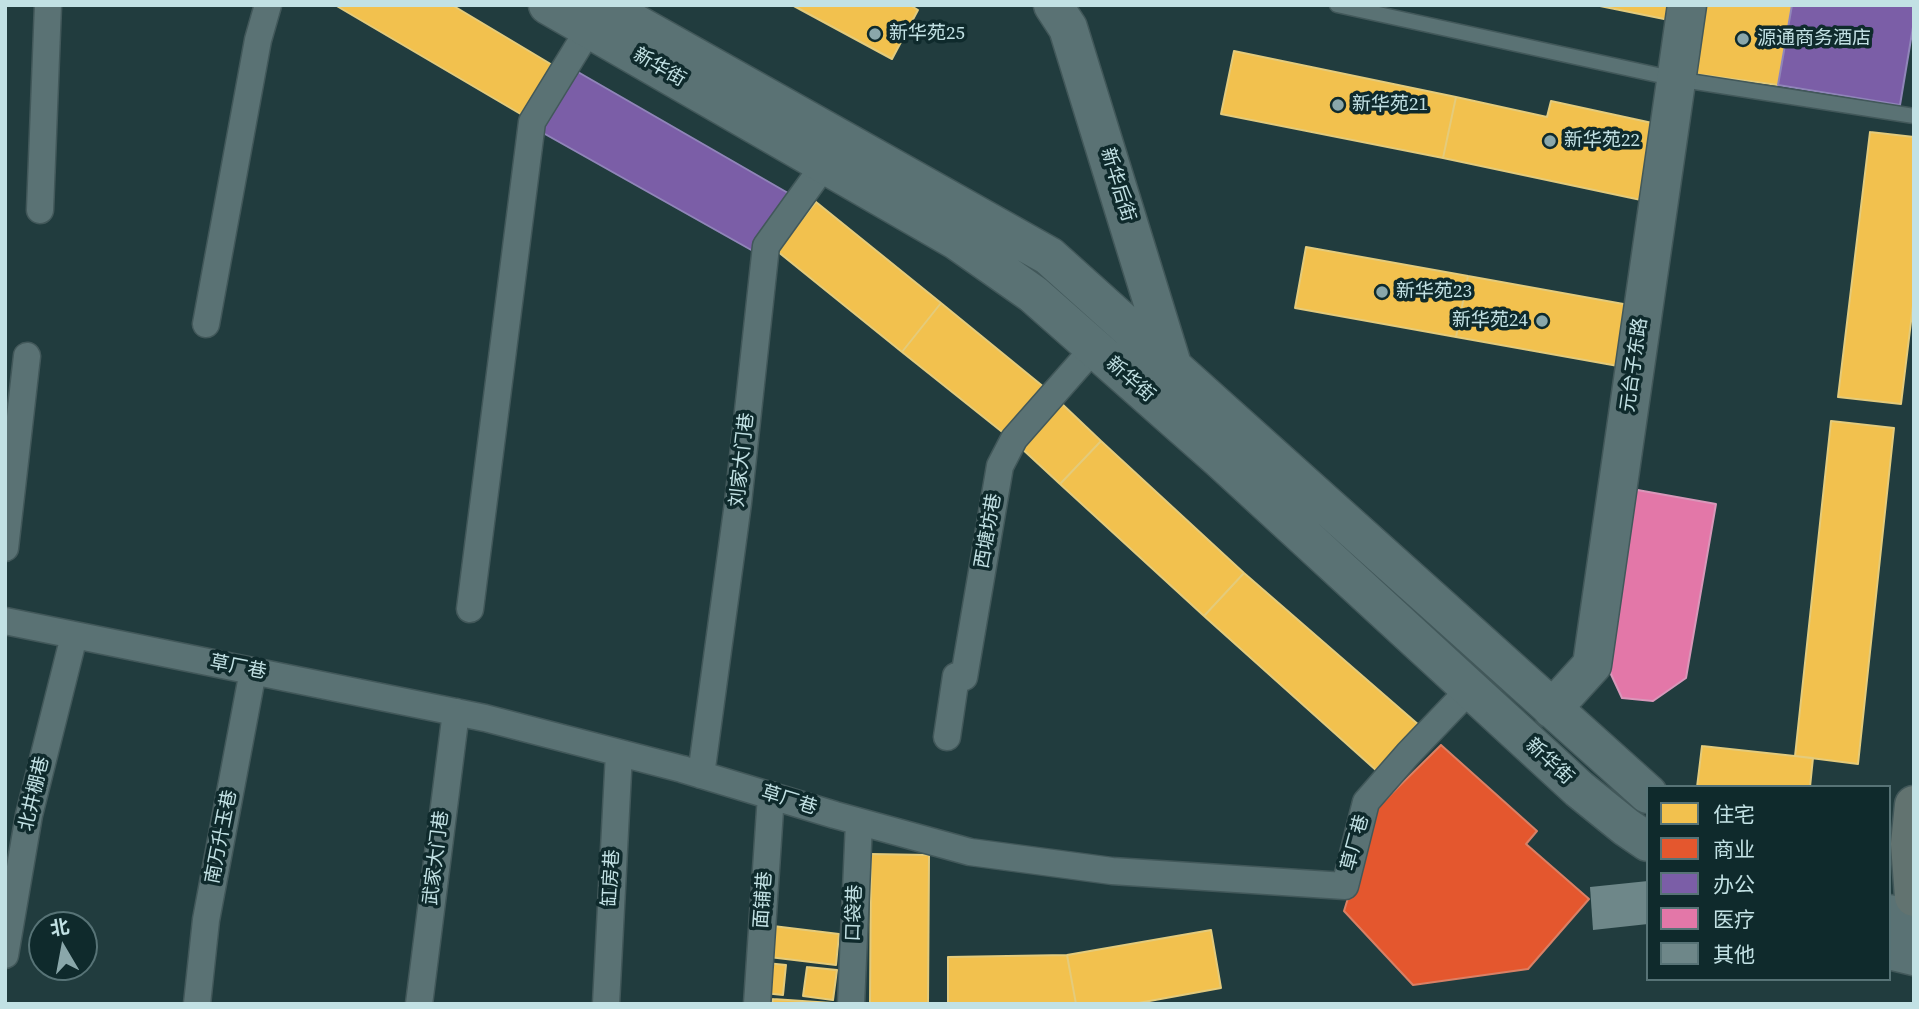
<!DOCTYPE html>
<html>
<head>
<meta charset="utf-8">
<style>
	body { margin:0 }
	#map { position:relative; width:1919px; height:1009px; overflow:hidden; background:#213c3e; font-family:"Source Serif 4","Noto Sans SC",serif }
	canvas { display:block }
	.frame { position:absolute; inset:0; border:7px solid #c2e1e4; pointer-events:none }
	.legend { position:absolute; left:1646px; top:785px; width:245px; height:196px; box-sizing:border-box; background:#0f2a2c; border:2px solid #577376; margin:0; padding:9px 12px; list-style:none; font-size:21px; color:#c2e1e4 }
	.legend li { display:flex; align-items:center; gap:14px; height:35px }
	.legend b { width:35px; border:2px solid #577376 }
	.north { position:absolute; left:28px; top:911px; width:70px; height:70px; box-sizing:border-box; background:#0f2a2c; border:2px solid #577376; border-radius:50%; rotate:350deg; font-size:19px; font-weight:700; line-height:28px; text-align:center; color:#c2e1e4 }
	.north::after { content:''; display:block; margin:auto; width:24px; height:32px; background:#8aa7aa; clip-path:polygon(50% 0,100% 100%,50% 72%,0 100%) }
</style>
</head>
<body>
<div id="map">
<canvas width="1919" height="1009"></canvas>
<div class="frame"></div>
<ul class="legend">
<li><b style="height:19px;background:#f2c14e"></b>住宅</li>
<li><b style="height:19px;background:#e4572e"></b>商业</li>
<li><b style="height:19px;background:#7b5ea7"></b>办公</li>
<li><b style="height:19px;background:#e377a8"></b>医疗</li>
<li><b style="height:19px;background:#6e8789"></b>其他</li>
</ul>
<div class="north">北</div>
</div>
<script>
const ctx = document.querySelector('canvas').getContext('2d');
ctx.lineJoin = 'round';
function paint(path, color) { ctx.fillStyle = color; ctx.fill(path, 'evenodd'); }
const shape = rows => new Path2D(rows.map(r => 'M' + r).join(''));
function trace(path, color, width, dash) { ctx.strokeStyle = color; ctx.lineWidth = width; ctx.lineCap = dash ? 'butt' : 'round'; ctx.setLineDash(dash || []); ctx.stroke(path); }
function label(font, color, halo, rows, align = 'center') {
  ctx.font = font + ' "Source Serif 4","Noto Sans SC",serif'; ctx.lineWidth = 7; ctx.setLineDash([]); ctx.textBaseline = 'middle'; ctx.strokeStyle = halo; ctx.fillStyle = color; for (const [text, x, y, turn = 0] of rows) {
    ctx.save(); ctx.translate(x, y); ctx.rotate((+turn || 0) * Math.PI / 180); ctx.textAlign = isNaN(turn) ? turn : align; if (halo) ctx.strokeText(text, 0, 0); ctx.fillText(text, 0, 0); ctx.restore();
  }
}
const homes = shape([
	[335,5,452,5,554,66,524,116,335,5],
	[792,5,910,5,918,10,892,59,792,5],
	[1595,5,1672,5,1669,20,1595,5],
	[1705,5,1792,5,1778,85,1695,74,1705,5],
	[1234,51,1456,97,1443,158,1221,114,1234,51],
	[1456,97,1547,117,1551,101,1657,124,1641,200,1443,158,1456,97],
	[1870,132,1914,137,1914,297,1901,404,1838,397,1870,132],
	[816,202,941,303,902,352,777,251,816,202],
	[1306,247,1468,276,1456,337,1295,308,1306,247],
	[1468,276,1629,305,1618,366,1456,337,1468,276],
	[941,303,1045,388,1006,435,902,352,941,303],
	[1060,402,1101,441,1060,484,1019,446,1060,402],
	[1831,421,1894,428,1858,764,1795,756,1831,421],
	[1101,441,1244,573,1204,616,1060,484,1101,441],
	[1244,573,1420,726,1378,772,1204,616,1244,573],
	[1702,746,1813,758,1810,787,1697,787,1702,746],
	[871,854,929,855,928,1004,870,1004,871,854],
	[773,926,839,934,836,965,769,957,773,926],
	[1211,930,1221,988,1133,1004,1076,1004,1067,955,1211,930],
	[1067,955,1076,1004,948,1004,948,957,1067,955],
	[766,963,786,965,783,995,764,993,766,963],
	[807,967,837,970,833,1000,803,996,807,967],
	[773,999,832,1003,832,1004,772,1004,773,999]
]);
paint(homes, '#f2c14e');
trace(homes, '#e4cb7b', 2);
const shops = shape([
	[1441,745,1537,831,1526,844,1589,899,1528,969,1413,985,1344,911,1375,810,1441,745]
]);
paint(shops, '#e4572e');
trace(shops, '#da8065', 2);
const offices = shape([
	[1792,5,1914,5,1914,21,1900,105,1778,85,1792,5],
	[571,68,788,193,753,251,536,129,571,68]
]);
paint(offices, '#7b5ea7');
trace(offices, '#9085b9', 2);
const health = shape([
	[1632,489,1716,504,1686,678,1653,701,1622,698,1602,655,1632,489]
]);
paint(health, '#e377a8');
trace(health, '#d997ba', 2);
paint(shape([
	[1648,881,1648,924,1593,930,1590,887]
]), '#6e8789');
const lane = shape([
	[1337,5,1676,79,1914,116]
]);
const street = shape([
	[40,210,48,5],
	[206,324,258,40,268,5],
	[5,548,27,356],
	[470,609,532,122,589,29],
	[5,621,485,718,682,769,835,815,970,852,1112,871,1345,886,1366,802,1408,754,1470,689],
	[947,737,956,676,964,677,1000,466,1014,439,1094,348],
	[701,775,738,503,766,246,825,164],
	[5,955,29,815,74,636],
	[197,1004,206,920,253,671],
	[419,1004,456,712],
	[606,1004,619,753],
	[757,1004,771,795],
	[851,1004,859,822]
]);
const secondary = shape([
	[548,5,956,240,1033,294,1220,459,1579,789,1626,827,1648,842],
	[602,5,1049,256,1648,794],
	[1053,5,1068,28,1173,368],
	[1552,709,1592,665,1687,5],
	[1889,914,1914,920],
	[1889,950,1914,956]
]);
const primary = shape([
	[1914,805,1910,844,1914,897]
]);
trace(lane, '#42585a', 17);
trace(street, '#42585a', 29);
trace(secondary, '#42585a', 41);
trace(primary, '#42585a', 41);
trace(lane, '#5a7274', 14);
trace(street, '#5a7274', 26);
trace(secondary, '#5a7274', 38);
trace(primary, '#627370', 38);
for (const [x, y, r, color] of [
	[875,34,7,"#8aa7aa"],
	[1743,39,7,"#8aa7aa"],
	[1338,105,7,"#8aa7aa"],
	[1550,141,7,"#8aa7aa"],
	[1382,292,7,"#8aa7aa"],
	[1542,321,7,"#8aa7aa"]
]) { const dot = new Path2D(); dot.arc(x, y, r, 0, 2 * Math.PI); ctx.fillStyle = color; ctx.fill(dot); trace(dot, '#0f2a2c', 2.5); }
label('19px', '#c2e1e4', '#0f2a2c', [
	["新华苑25",889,34],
	["源通商务酒店",1757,39],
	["新华苑21",1352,105],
	["新华苑22",1564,141],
	["新华苑23",1396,292],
	["新华苑24",1528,321,"right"]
], 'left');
label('19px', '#c2e1e4', '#0f2a2c', [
	["新华街",659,68,30],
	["新华后街",1117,185,73],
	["元台子东路",1635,365,-82],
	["新华街",1130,380,41],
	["刘家大门巷",743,460,-84],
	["西塘坊巷",989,531,-80],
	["草厂巷",238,668,11],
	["新华街",1549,762,43],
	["北井棚巷",35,794,-77],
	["草厂巷",789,801,17],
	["南万升玉巷",222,837,-79],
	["草厂巷",1356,843,-75],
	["武家大门巷",437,858,-83],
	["缸房巷",612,878,-87],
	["面铺巷",764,900,-86],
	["口袋巷",855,913,-88]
]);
</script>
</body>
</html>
